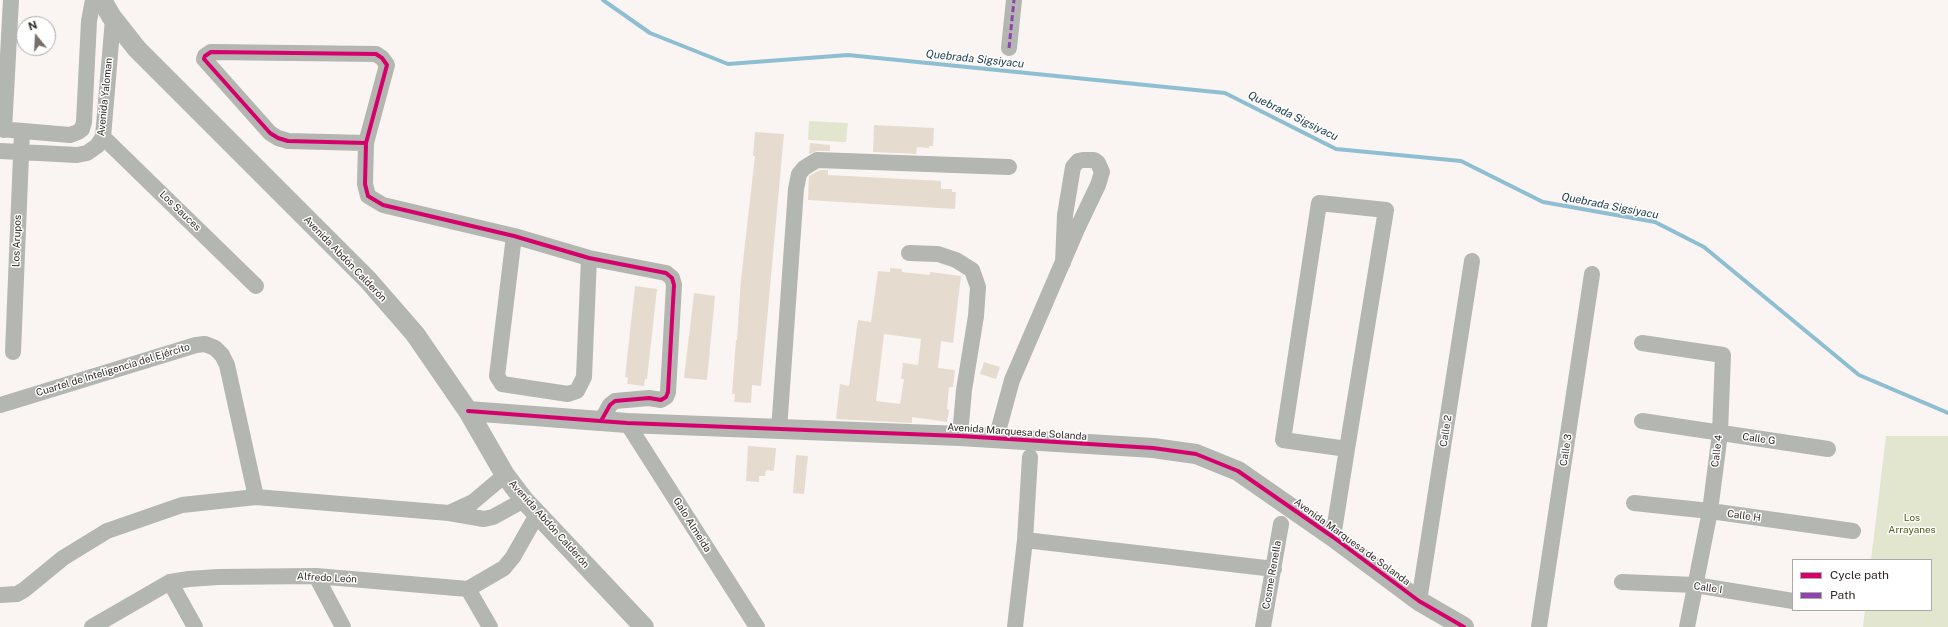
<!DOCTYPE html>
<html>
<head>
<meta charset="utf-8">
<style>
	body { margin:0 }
	#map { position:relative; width:1948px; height:627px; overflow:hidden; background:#faf5f2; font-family:"Public Sans",sans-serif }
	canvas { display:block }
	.legend { position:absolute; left:1792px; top:559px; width:140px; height:52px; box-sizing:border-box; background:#fff; border:1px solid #aca9a7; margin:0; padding:5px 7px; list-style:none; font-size:12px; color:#2f2723 }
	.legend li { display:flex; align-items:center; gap:8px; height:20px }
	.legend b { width:20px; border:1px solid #aca9a7 }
	.north { position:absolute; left:16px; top:16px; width:40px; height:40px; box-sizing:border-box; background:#fff; border:1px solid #aca9a7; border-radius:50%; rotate:342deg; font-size:11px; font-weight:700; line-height:16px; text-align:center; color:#2f2723 }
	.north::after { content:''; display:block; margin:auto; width:14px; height:18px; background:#766f6b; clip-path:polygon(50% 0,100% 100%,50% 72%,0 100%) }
</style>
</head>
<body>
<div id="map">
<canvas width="1948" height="627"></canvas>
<ul class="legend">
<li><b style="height:5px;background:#d6006c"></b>Cycle path</li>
<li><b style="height:5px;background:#8e44ad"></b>Path</li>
</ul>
<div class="north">N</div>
</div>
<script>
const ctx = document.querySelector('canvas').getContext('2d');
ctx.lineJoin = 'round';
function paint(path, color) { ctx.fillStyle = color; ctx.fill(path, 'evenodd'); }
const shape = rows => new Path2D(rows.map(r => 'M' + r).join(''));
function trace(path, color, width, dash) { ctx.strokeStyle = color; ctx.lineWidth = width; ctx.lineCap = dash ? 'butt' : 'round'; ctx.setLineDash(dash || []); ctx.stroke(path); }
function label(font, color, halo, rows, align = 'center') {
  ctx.font = font + ' "Public Sans",sans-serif'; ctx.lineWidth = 3; ctx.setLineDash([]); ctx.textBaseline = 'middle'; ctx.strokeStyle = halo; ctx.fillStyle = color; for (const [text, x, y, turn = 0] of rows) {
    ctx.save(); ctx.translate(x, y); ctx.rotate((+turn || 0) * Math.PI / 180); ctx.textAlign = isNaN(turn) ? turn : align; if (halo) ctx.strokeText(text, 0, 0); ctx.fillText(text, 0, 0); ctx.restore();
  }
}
paint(shape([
	[809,121,848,123,846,142,808,140],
	[1886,436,1948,436,1948,627,1863,627,1865,610,1931,610,1931,560,1871,560]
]), '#e3e6cf');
trace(shape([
	[603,0,650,33,728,64,848,55,1225,93,1336,149,1461,161,1543,202,1655,222,1704,247,1859,375,1948,413]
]), '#8ebed1', 4);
paint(shape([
	[874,125,934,128,933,146,929,146,929,148,917,147,916,154,873,152],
	[755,132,784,134,761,386,752,385,751,403,734,402,735,394,732,394,736,340,737,340,741,279,755,156,753,156],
	[810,143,830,145,830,151,817,151,809,154],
	[820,170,828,170,828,175,941,181,941,189,952,189,952,192,956,192,955,209,808,200,809,176],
	[890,268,902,269,902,272,930,275,930,272,961,276,953,343,941,341,938,368,955,370,953,387,949,387,947,409,949,410,947,422,912,417,912,423,836,419,840,384,849,386,858,320,871,322,878,271,890,272],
	[884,334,921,339,918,365,903,363,901,379,904,379,900,404,876,401],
	[635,286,657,289,647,379,645,379,644,386,627,384,628,378,625,377],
	[694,293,715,296,707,380,684,378],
	[984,362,1000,367,996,379,980,374],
	[748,446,776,448,774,471,766,470,765,476,759,476,759,482,746,481],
	[796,455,808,456,804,494,793,493]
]), '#e5dccf');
trace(shape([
	[1009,48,1014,0],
	[0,129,70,135,78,132,82,129,84,122,89,21,93,0],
	[4,130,11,0],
	[103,137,256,286],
	[366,143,288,141,278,138,270,133,204,59,205,56,211,52,376,54,382,58,387,65,366,143,365,184,368,196,383,205,514,236,589,258,666,273,672,278,674,285,668,392,666,397,661,400,649,398,615,401,610,405,601,421],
	[0,151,77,155,87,153,97,146,103,137,113,19],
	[514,236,497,376,502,384,568,394,577,391,584,377,589,258],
	[909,253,938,254,956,260,972,270,978,287,976,316,964,390,960,436],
	[1642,343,1723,355,1720,433,1710,511,1687,627],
	[13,352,22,131],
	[0,405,196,345,205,344,215,348,222,355,227,365,256,497],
	[1642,421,1828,449],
	[627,423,757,627],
	[779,430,796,189,799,174,804,168,817,160,1009,167],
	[996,439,1012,380,1077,229,1098,185,1102,172,1098,163,1094,160,1083,160,1078,161,1073,167,1065,215,1063,263],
	[1634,503,1710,511,1853,531],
	[449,513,473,502,505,475],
	[1333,537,1347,449,1386,210,1319,203,1283,440,1347,449],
	[1025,540,1274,569],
	[316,576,343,627],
	[170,582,195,627],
	[1622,582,1695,585,1793,601],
	[468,589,490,627],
	[0,595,17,594,24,590,63,558,107,531,182,505,256,497,449,513,484,519,493,517,524,500],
	[1419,601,1472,261],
	[92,627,170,582,189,579,218,577,316,576,468,589,504,568,513,557,538,513],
	[1015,627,1025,540,1030,457],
	[1263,627,1281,524],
	[1539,627,1592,274]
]), '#b3b6b1', 16);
trace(shape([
	[102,0,111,16,137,49,368,280,415,334,468,411,505,475,524,500,644,627],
	[468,411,627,423,960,436,1153,448,1196,454,1238,471,1333,537,1419,601,1464,627]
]), '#b3b6b1', 20);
trace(shape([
	[1009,48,1014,0]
]), '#8e44ad', 3, [6, 3]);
trace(shape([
	[366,143,288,141,278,138,270,133,204,59,205,56,211,52,376,54,382,58,387,65,366,143,365,184,368,196,383,205,514,236,589,258,666,273,672,278,674,285,668,392,666,397,661,400,649,398,615,401,610,405,601,421],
	[468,411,627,423,960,436,1153,448,1196,454,1238,471,1333,537,1419,601,1464,627]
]), '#d6006c', 4);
label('10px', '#2f2723', '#fff', [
	["Avenida Yaloman",105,97,-84],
	["Los Sauces",180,211,44],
	["Los Arupos",17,241,-88],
	["Avenida Abdón Calderón",345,259,46],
	["Cuartel de Inteligencia del Ejército",113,370,-17],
	["Calle 2",1446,431,-81],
	["Avenida Marquesa de Solanda",1017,432,4],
	["Calle G",1759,439,8],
	["Calle 3",1566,450,-81],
	["Calle 4",1717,451,-83],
	["Calle H",1744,516,8],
	["Avenida Abdón Calderón",549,524,48],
	["Galo Almeida",692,525,58],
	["Avenida Marquesa de Solanda",1352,542,36],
	["Cosme Renella",1272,575,-80],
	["Alfredo León",327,578,3],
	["Calle I",1708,588,8]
]);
label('10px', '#505915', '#fff', [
	["Los",1912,518],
	["Arrayanes",1912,530]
]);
label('italic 11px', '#163845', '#fff', [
	["Quebrada Sigsiyacu",975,59,6],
	["Quebrada Sigsiyacu",1293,116,26],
	["Quebrada Sigsiyacu",1610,206,11]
]);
</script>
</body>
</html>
